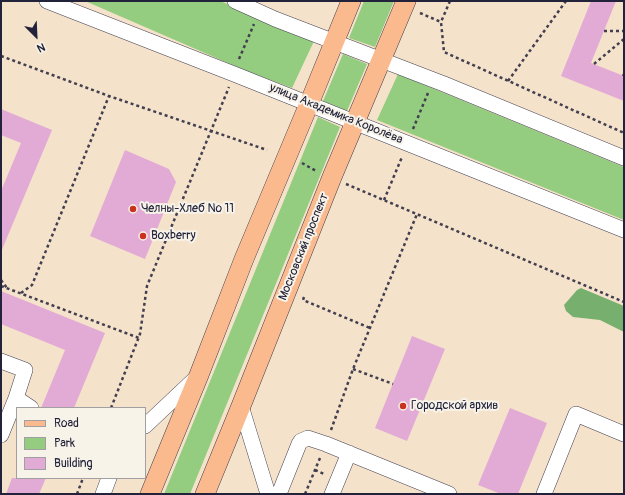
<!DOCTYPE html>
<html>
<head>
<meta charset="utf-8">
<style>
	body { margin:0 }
	#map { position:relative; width:625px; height:495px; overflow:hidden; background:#f5e2ca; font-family:Pangolin,sans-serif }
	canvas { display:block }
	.frame { position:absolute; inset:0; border:2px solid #22223b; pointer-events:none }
	.legend { position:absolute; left:16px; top:407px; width:130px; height:72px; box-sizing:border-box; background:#f7f3e8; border:1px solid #a29fa3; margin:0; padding:5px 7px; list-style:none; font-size:12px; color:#22223b }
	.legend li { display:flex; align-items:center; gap:8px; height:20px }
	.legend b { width:20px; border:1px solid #a29fa3 }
	.north { position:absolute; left:16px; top:16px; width:40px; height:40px; -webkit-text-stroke:3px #f7f3e8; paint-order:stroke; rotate:156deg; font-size:11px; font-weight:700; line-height:16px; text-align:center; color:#22223b }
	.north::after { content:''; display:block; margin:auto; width:14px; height:18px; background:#22223b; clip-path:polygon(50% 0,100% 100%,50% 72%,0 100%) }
</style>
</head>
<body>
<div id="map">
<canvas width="625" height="495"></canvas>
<div class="frame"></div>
<ul class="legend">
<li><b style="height:5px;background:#fbba8d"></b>Road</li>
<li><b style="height:11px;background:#94cd80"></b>Park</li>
<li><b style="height:11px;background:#e2abd6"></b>Building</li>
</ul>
<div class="north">N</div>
</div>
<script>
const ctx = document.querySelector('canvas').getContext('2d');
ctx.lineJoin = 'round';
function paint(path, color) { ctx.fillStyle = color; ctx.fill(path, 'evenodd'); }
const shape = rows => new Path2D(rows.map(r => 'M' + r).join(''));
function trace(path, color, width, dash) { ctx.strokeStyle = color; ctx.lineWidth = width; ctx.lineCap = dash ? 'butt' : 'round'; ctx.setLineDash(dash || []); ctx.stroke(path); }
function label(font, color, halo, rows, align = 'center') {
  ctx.font = font + ' Pangolin,sans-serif'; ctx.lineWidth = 4; ctx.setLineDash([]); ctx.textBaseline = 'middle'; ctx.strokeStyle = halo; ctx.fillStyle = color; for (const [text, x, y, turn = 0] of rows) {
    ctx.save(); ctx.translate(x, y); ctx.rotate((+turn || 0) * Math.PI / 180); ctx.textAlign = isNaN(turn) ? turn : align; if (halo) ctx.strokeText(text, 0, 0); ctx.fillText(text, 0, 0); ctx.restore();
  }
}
paint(shape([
	[85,1,220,1,315,39,292,88,244,70],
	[364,1,394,1,375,47,349,38],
	[343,54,367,64,347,111,323,101],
	[398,74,624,167,624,220,377,120],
	[318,117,340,127,190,494,164,494]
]), '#94cd80');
paint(shape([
	[581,288,624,306,624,332,600,320,573,317,566,311,564,305,577,290]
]), '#77b06e');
paint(shape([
	[591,1,616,1,591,63,624,76,624,101,561,76],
	[1,109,52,130,1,252,1,191,21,143,1,135],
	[125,150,169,169,176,182,145,259,90,236],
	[1,291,105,333,74,408,41,408,65,350,1,324],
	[412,336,445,349,407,441,375,428],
	[510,408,547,423,518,494,501,494,478,485],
	[12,478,46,478,39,494,6,494]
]), '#e2abd6');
const minor = shape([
	[47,1,234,74,624,230],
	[235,1,275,19,444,84,624,158],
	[1,361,25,370,16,398,1,435],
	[16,398,31,408],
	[241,406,268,494],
	[145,426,197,377],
	[103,494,109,478],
	[279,494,299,444,301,441,308,438,326,444,449,494],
	[332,494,349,453],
	[544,494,576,414,624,434]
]);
const major = shape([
	[150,494,199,375,244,259,309,104,351,1],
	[205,494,241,406,332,177,406,1]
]);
trace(minor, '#423f50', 16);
trace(major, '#423f50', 20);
trace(shape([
	[450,1,441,22,444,52,624,133],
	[420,13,441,22],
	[604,31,624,31],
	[1,56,109,96,267,150],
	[239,59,254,24],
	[594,64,624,39],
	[623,76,624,74],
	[508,81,566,1],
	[413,129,428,93],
	[302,163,316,171],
	[346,184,624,302],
	[384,200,402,157],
	[1,280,7,288],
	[1,286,139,338],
	[21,293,32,285,109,96],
	[304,297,303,300,370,328],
	[353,369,393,384],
	[111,408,140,334,147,286,229,87],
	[331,430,353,369,417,214],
	[315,470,324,474],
	[77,494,83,478],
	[305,494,320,458]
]), '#423f50', 2.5, [3, 3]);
trace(minor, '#fff', 15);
trace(major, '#fbba8d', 19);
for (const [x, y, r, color] of [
	[133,209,4,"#c8321e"],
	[143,236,4,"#c8321e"],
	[403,406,4,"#c8321e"]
]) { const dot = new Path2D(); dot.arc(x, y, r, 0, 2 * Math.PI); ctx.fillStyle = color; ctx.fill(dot); trace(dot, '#f7f3e8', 1.5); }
label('12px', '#22223b', '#f7f3e8', [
	["улица Академика Королёва",336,114,22],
	["Московский проспект",304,247,-68]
]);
label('12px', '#22223b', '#f7f3e8', [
	["Челны-Хлеб № 11",141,209],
	["Boxberry",151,236],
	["Городской архив",411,406]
], 'left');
</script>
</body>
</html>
